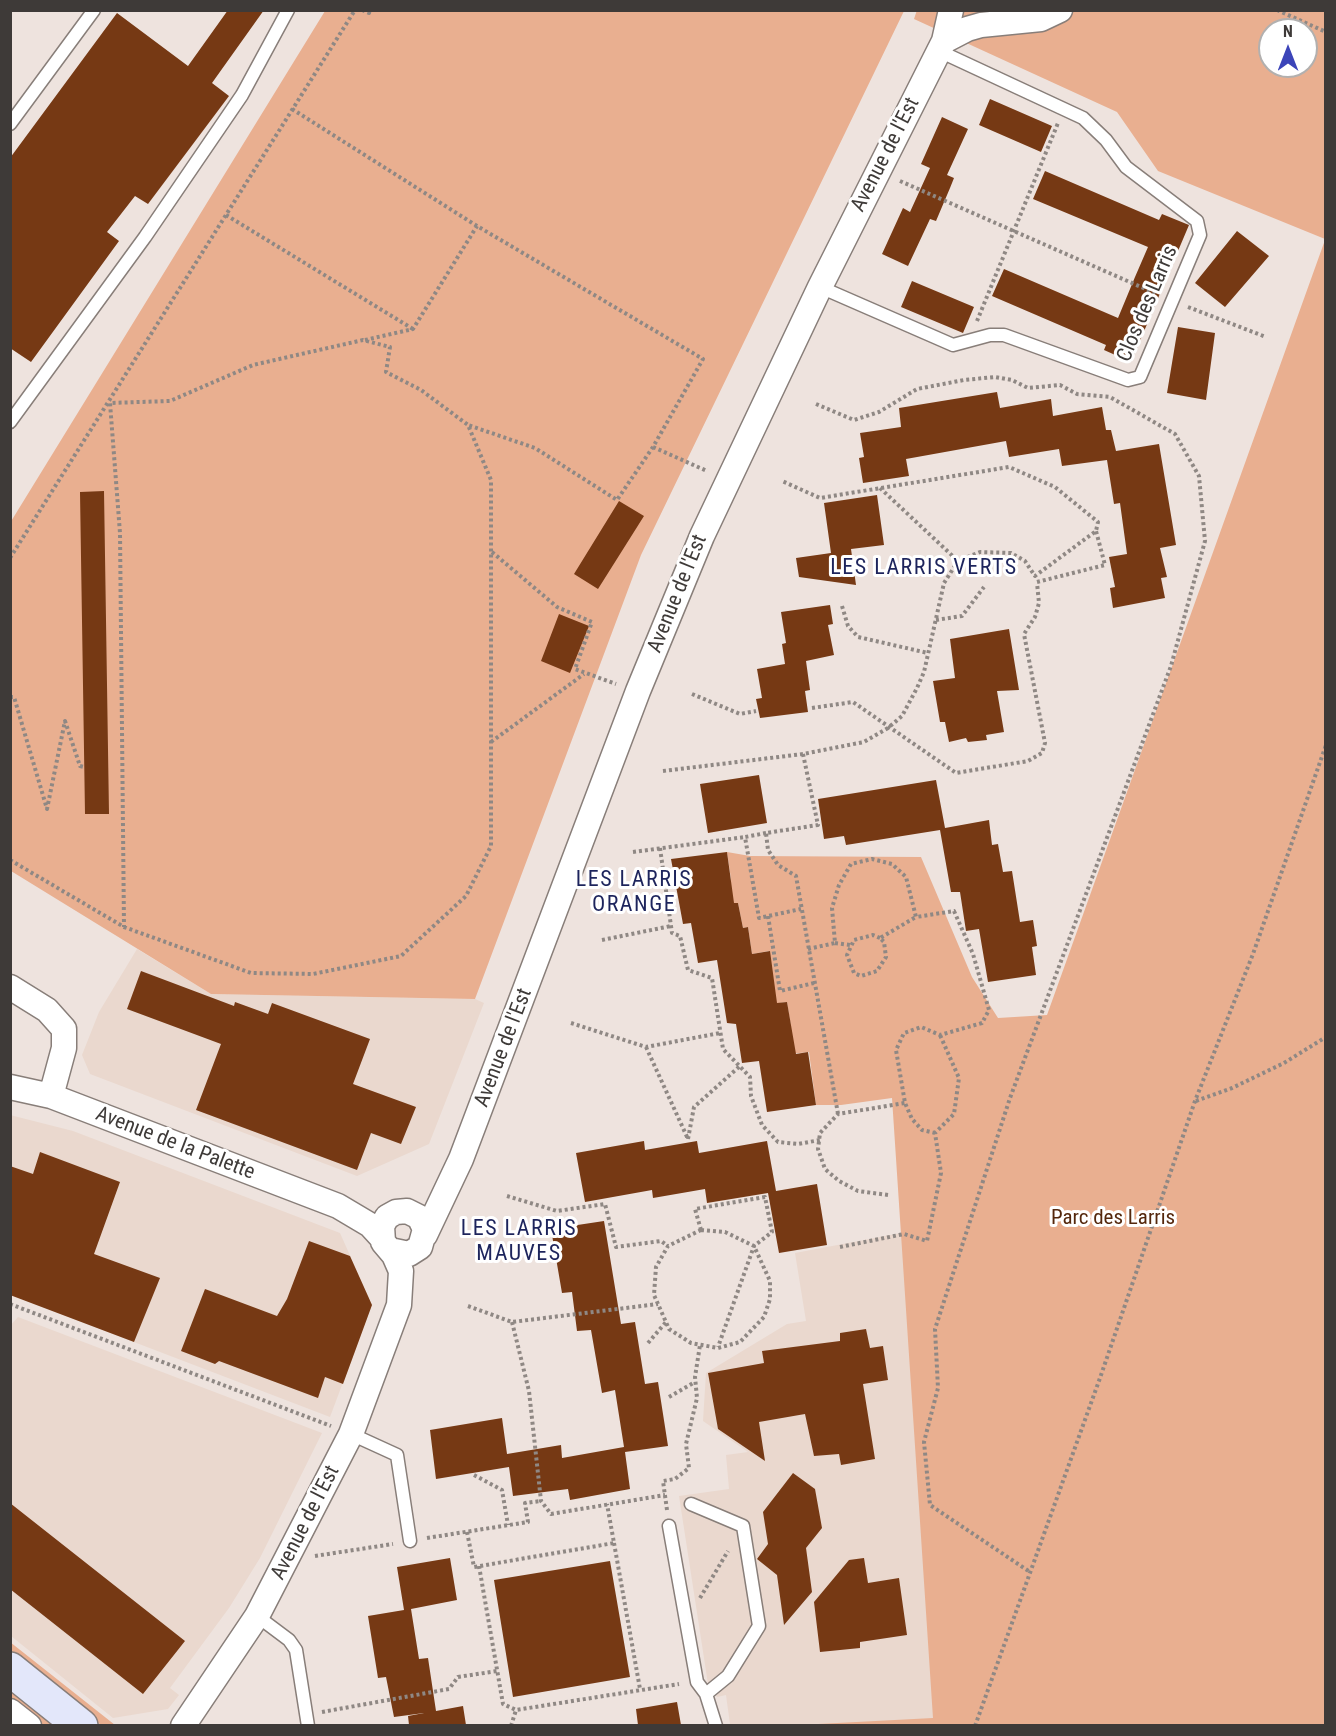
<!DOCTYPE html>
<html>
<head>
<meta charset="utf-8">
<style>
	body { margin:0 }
	#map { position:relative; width:1336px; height:1736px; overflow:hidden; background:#eee3de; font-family:"Roboto Condensed",sans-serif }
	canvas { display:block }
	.frame { position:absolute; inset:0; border:12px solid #3e3a38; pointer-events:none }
	.north { position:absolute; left:1258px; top:18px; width:60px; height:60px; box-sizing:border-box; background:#fff; border:2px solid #b2b0af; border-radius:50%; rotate:0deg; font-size:16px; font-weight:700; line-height:24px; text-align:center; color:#3e3a38 }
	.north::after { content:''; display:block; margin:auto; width:21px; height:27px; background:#3c45b9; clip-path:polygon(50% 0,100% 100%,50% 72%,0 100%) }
</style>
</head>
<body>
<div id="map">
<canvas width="1336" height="1736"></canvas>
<div class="frame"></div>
<div class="north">N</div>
</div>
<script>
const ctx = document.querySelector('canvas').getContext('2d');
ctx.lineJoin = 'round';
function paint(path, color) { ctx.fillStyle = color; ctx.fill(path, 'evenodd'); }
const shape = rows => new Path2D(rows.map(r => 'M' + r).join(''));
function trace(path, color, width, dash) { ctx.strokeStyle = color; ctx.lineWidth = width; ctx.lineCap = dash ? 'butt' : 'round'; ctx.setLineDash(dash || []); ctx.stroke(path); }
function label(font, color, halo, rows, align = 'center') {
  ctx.font = font + ' "Roboto Condensed",sans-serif'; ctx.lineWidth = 6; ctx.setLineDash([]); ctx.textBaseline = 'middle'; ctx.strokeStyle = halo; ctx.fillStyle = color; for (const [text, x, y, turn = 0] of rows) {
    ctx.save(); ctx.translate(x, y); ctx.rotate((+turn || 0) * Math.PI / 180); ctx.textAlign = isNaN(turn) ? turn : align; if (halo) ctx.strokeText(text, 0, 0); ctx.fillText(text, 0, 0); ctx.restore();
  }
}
paint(shape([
	[137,949,211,994,475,999,484,1003,429,1144,357,1176,90,1074,82,1055,99,1012],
	[10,1115,73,1131,340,1233,372,1305,330,1417,11,1295],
	[901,1233,955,1253,963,1725,730,1724,726,1695,717,1697,708,1684,679,1496,729,1489,726,1455,748,1452,703,1421,706,1373,787,1324,806,1321,795,1253],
	[18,1317,322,1433,260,1558,229,1608,170,1688,179,1695,168,1709,113,1718,11,1636,10,1326]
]), '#ead8ce');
paint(shape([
	[917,10,1325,11,1325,239,1158,171,1117,112,914,19],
	[1270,30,1306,30,1306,66,1270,66],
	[325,11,904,11,641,555,475,999,211,994,11,871,10,523],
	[1325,240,1325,1725,799,1725,933,1718,892,1098,841,1105,816,1105,809,1052,790,1054,791,1027,787,1002,772,1004,769,951,752,954,748,927,743,928,738,903,729,904,731,879,727,852,750,856,921,857,972,977,998,1018,1047,1015],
	[10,1642,115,1725,101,1725,11,1654],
	[10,1687,58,1725,41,1725,11,1701]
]), '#e9af90');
paint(shape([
	[228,10,264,10,212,83,229,96,148,204,135,196,107,232,119,241,31,362,10,348,10,158,117,13,188,66],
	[990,99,1052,126,1041,152,979,125],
	[942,117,968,129,947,175,954,178,950,188,936,221,930,219,908,266,882,254,903,208,910,212,930,168,921,164],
	[1045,171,1159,220,1162,214,1189,225,1131,362,1104,350,1106,345,992,296,1004,269,1118,318,1135,277,1148,247,1033,199],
	[1237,231,1269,256,1225,307,1195,283],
	[912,281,974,307,963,333,901,307],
	[1178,327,1215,333,1206,400,1167,393],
	[997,392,1000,408,1051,399,1053,416,1102,407,1106,430,1111,430,1116,451,1159,444,1176,545,1160,548,1167,577,1161,578,1165,598,1113,608,1110,588,1115,587,1109,557,1127,554,1120,503,1114,504,1107,460,1062,466,1059,449,1009,457,1006,441,906,459,909,476,863,483,859,458,864,457,860,433,901,427,899,408],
	[104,491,109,814,85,814,80,492],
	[877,495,884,545,851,549,856,585,799,577,796,558,831,553,824,503],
	[619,501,644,516,598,589,574,574],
	[830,605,833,624,828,625,834,655,806,661,810,690,805,691,808,712,760,718,756,699,762,698,757,669,785,664,782,644,786,643,781,612],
	[559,614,589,626,570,673,541,661],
	[1009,629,1019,690,997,691,1004,732,986,735,987,740,968,742,966,738,949,742,945,722,940,722,933,681,955,678,950,639],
	[759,775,767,823,708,833,700,784],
	[936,780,945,828,989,820,992,845,998,844,1003,872,1012,871,1020,922,1033,920,1037,946,1032,947,1036,975,988,982,979,929,966,931,960,892,951,892,940,830,846,845,844,836,824,839,818,799],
	[727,852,734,903,738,903,743,928,748,927,752,954,770,951,777,1003,787,1002,796,1054,808,1052,816,1105,767,1112,759,1061,742,1063,736,1024,727,1023,717,960,698,963,691,923,683,924,671,859],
	[141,971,234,1006,235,1002,268,1014,272,1003,370,1039,353,1084,416,1107,401,1144,371,1133,357,1170,196,1110,221,1044,127,1009],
	[644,1141,645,1150,697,1141,699,1153,767,1141,776,1191,817,1184,827,1245,779,1253,768,1193,707,1203,705,1189,653,1198,652,1190,585,1202,576,1153],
	[40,1152,120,1182,94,1254,160,1278,134,1342,10,1295,10,1166,33,1174],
	[604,1221,621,1324,635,1322,645,1384,658,1382,668,1446,625,1452,630,1489,570,1500,568,1489,513,1496,509,1467,436,1479,430,1430,502,1418,507,1454,561,1445,562,1458,624,1447,615,1390,602,1393,591,1330,577,1331,572,1292,562,1293,551,1229],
	[309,1241,350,1256,372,1305,343,1384,325,1377,318,1398,219,1361,215,1364,181,1351,205,1289,277,1316,287,1299],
	[866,1329,870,1348,883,1346,888,1380,863,1384,875,1459,841,1465,839,1454,814,1456,805,1414,759,1422,765,1461,718,1429,708,1373,764,1363,762,1351,840,1341,840,1333],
	[793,1473,815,1489,822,1528,806,1548,812,1592,784,1625,777,1575,757,1559,768,1544,763,1512],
	[10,1503,185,1641,143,1694,10,1589],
	[450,1558,457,1600,411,1609,419,1659,428,1658,436,1711,463,1706,466,1725,409,1725,408,1716,424,1713,394,1717,386,1677,378,1678,368,1616,404,1610,397,1567],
	[864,1558,868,1583,899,1578,907,1635,860,1642,860,1648,820,1652,814,1602,849,1560],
	[610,1561,630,1677,513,1697,494,1580],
	[677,1702,681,1725,638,1725,636,1709]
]), '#763914');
const service = shape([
	[10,124,94,10],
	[820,287,953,345,990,335,1004,335,1128,380,1140,377,1200,235,1197,221,1126,167,1106,140,1083,118,939,51],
	[10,422,145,237,242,95,288,10],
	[351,1434,397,1455,410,1541],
	[691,1504,743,1526,759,1626,728,1676,706,1694],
	[669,1526,697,1682,706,1694,716,1726],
	[257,1616,289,1640,296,1650,308,1726]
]);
const minor = shape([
	[951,10,944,41,967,29,981,25,1041,19,1060,10],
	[10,987,47,1010,64,1029,64,1048,51,1096],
	[10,1087,51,1096,338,1206,370,1225,381,1237],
	[425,1235,461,1159,638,691,702,536,820,287,944,41],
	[10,1711,29,1726],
	[183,1726,257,1616,351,1434,399,1305,401,1271,394,1255,383,1242,382,1226,387,1217,396,1212,407,1211,419,1217,425,1229,420,1247,409,1254,390,1250]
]);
const secondary = shape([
	[10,1669,81,1726]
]);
trace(service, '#887e79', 15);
trace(minor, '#887e79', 27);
trace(secondary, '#887e79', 36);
trace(shape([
	[362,10,369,13,370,10],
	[1277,10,1326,32],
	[292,109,477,226,703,359,653,447,617,500,535,448,468,425],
	[900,181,1157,294],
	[226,215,413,329],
	[1188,307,1266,337],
	[977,321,1058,123],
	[365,340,413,329,477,226],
	[816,404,854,420,879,412,917,389,964,380,995,377,1012,380,1028,388,1060,385,1077,394,1110,397,1175,434,1199,476,1205,541,1171,666,1010,1098,935,1329,938,1388,924,1442,930,1505,1030,1572],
	[653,447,707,471],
	[880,488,958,561],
	[492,552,557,607,592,622,575,669,616,684],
	[10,558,355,10],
	[1037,582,1105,565,1096,531],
	[842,606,848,626,858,637,928,653],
	[936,620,962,616,984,587],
	[692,694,740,714,756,711],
	[10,697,14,697,47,809,65,721,80,766,84,767],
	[812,708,853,702,956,773,1028,761,1042,753,1045,743,1024,634,1035,617,1039,603,1037,583],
	[491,742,584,674],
	[803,754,818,825,766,833,768,850,778,865,796,876,838,1114],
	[663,771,803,754,864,742,888,728,902,716,917,688,924,672,944,583,958,561,980,552,1011,553,1025,561,1035,576,1096,531,1098,522,1055,487,1009,467,820,498,782,481],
	[766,833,745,837,759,918,801,909],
	[660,848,672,933,680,936,688,970,712,978,723,1049,750,1077,751,1096,762,1125,778,1142,798,1144,820,1140],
	[633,852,745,837],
	[10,860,124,927,251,973,313,974,401,956,466,896,491,846,491,480,468,425,421,390,386,372,390,347,363,340,253,365,170,401,110,403,120,533,124,927],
	[768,916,780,991,814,983],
	[880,938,873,935,854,940,847,955,854,973,861,976,877,971,886,957,884,942,880,938,916,917],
	[602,940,671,926],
	[835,943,850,945],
	[808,949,835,943,832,908,839,885,851,864,872,859,892,864,906,877,916,917,954,911,973,954,989,1010,982,1023,940,1035,921,1027,904,1033,896,1050,905,1103,912,1119,922,1130,935,1133],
	[571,1023,646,1047,720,1033],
	[646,1047,688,1139],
	[1196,1101,1232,1088,1284,1063,1326,1037],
	[688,1139,694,1107,740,1066],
	[888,1195,858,1191,839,1181,825,1169,818,1149,820,1133,838,1114,905,1103],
	[507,1196,557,1211,605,1204,616,1247,661,1241,668,1246],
	[701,1230,725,1232,754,1246,770,1281,770,1299,764,1317,740,1342,718,1348,691,1343,669,1329,654,1295,656,1267,668,1246,701,1230],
	[701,1230,695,1209,765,1197,772,1232,754,1246,718,1347],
	[840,1247,904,1234,927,1241,941,1173,935,1133,954,1114,959,1078,940,1035],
	[10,1304,331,1426],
	[468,1306,512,1322,658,1304],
	[512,1322,529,1391,541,1501,551,1514,665,1495],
	[648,1343,666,1322],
	[669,1397,695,1382],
	[474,1475,502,1490,508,1525],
	[667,1510,663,1481,675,1479,689,1468,686,1444,697,1398,695,1377,700,1345],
	[467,1532,474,1567,614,1543,607,1504],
	[427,1538,528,1522,525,1503,541,1501],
	[614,1543,640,1689],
	[315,1556,393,1544],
	[479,1566,503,1704,516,1710,679,1684],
	[700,1598,728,1551],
	[322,1712,449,1689,458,1677,497,1671],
	[511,1726,516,1710],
	[975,1726,1100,1378,1195,1101,1253,954,1326,745]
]), '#8f8884', 4, [3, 3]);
trace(service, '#fff', 12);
trace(minor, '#fff', 24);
trace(secondary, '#e3e7fa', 33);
label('21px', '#3e3a38', '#fff', [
	["Avenue de l'Est",886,155,-63],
	["Clos des Larris",1148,304,-67],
	["Avenue de l'Est",678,594,-68],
	["Avenue de l'Est",504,1048,-69],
	["Avenue de la Palette",175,1144,21],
	["Avenue de l'Est",306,1523,-63]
]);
label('21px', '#54270c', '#fff', [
	["Parc des Larris",1113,1219]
]);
ctx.letterSpacing = '1.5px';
label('22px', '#1d245c', '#fff', [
	["LES LARRIS VERTS",924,568],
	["LES LARRIS",634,880],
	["ORANGE",634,905],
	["LES LARRIS",519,1229],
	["MAUVES",519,1254]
]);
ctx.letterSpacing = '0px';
</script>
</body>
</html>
